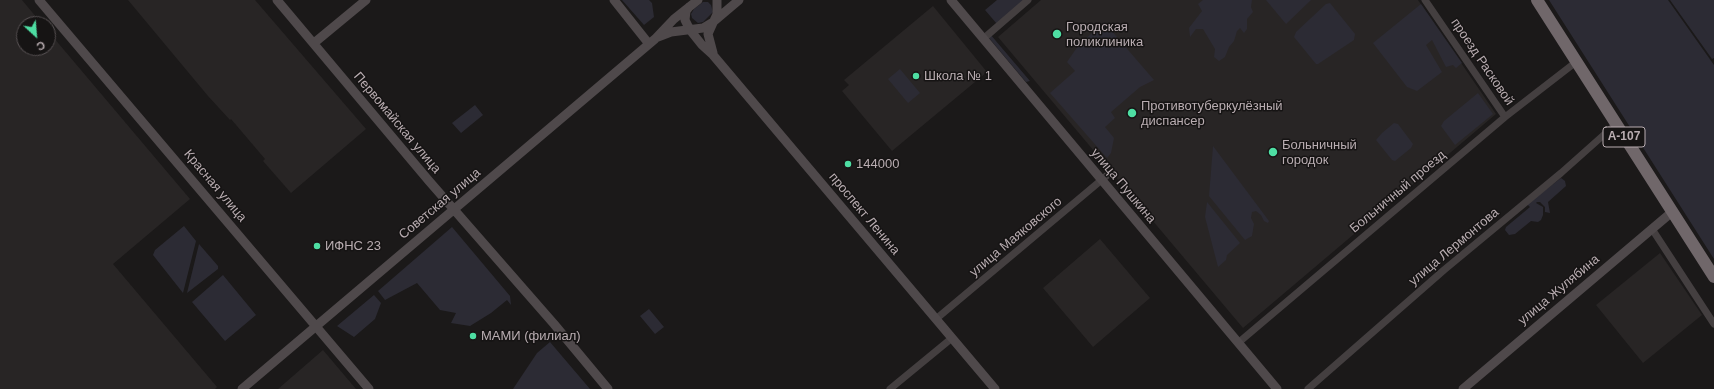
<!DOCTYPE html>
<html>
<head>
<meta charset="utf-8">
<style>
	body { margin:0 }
	#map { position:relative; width:1714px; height:389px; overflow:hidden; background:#1b1919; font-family:Arial,sans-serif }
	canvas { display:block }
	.north { position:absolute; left:16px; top:16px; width:40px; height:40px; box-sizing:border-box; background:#161414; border:1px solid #575153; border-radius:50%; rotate:154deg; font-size:11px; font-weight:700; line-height:16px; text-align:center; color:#b9adb1 }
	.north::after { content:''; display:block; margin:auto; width:14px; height:18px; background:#4edea3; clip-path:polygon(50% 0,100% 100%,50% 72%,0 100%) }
</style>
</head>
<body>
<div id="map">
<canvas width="1714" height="389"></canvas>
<div class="north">С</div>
</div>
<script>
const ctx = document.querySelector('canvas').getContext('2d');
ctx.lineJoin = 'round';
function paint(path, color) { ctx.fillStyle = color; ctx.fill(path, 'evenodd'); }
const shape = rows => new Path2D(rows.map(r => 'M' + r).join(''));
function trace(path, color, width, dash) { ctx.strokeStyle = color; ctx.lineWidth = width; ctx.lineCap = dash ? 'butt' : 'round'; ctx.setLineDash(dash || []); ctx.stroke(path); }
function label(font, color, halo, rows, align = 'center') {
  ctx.font = font + ' Arial,sans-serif'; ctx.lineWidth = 3; ctx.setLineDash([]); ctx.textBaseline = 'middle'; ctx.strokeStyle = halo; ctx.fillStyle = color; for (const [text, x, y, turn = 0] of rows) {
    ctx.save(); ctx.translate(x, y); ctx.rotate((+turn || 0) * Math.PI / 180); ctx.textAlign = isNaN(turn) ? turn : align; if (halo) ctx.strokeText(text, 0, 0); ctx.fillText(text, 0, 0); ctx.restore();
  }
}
paint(shape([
	[0,0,22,0,42,24,24,24,24,48,48,48,48,31,190,199,113,264,217,387,215,389,0,389],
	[128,0,255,0,366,129,291,193,263,161,265,159,231,119,230,120,208,96],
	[1041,0,1418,0,1496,114,1243,328,998,37],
	[933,6,987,72,892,151,842,91,849,85,844,80],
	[1100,239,1150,298,1093,347,1043,288],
	[1660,253,1702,315,1643,363,1596,305],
	[323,350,356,389,278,389]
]), '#282525');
paint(shape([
	[622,0,649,0,652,3,654,17,644,25],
	[997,0,1024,0,997,24,985,10],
	[1203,0,1252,0,1251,7,1253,12,1247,19,1247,29,1244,33,1240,28,1237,31,1234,41,1229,47,1225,57,1219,61,1214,57,1215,49,1203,29,1196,29,1190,37,1189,28,1202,11,1198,4],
	[1266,0,1311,0,1286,24],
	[1549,0,1668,0,1714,65,1714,259],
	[1670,0,1714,0,1714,58,1712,59],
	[703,2,708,2,711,5,713,12,703,22,698,23,692,18,691,14,694,9],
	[1330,3,1355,34,1354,40,1318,64,1316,64,1294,37,1296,32,1326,4],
	[1421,4,1462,63,1456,68,1453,65,1446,67,1432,40,1426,45,1442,72,1417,91,1407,87,1373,43],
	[1104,22,1154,80,1140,87,1111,112,1115,118,1105,127,1114,138,1111,153,1107,158,1050,93,1075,71,1067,62,1078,46],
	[990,34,1030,81,1026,82,989,38],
	[900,69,920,93,908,103,888,79],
	[1478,93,1493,114,1455,145,1441,126,1444,121],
	[475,105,483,115,461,133,452,123],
	[1394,123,1398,124,1413,144,1411,148,1395,161,1392,160,1376,140,1382,133],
	[1213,146,1269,221,1268,223,1264,221,1261,215,1256,211,1252,212,1251,218,1254,224,1252,236,1245,240,1209,196],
	[1561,178,1565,181,1566,186,1548,202,1550,213,1545,212,1545,207,1540,202,1537,202,1536,203,1543,207,1543,215,1541,220,1538,222,1531,221,1515,234,1509,235,1505,230,1506,227,1530,207,1527,204],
	[1207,202,1240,243,1227,255,1226,260,1218,267,1205,217],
	[184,226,196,241,183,293,153,255,155,250],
	[452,227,510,296,511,305,507,300,491,313,470,326,451,323,456,313,440,310,417,283,385,300,378,291],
	[199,244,218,266,218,269,187,293],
	[223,275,256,315,225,341,192,302],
	[374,295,381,303,375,319,354,337,337,326],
	[649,309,664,327,655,334,640,316],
	[550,342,590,389,513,389,537,353]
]), '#2c2b34');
trace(shape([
	[1425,0,1505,117],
	[983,39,1028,0],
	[1652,229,1714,324],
	[936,319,1111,172],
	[1238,343,1505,117,1576,62],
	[890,389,952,338],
	[1308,389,1444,270,1561,173,1616,124]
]), '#443f40', 7);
trace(shape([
	[39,0,369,389],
	[277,0,429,181,554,324,608,389],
	[614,0,649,44],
	[951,0,1277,389],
	[689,7,686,11,685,20,690,30,702,45,713,55,995,389],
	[658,37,671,32,703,28,713,22,739,0],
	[314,43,366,0],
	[713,53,708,34,717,14,717,0],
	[242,389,655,39,674,19,698,0],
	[1463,389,1672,212]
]), '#4f494b', 9);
trace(shape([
	[1537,0,1714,277]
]), '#70676a', 12);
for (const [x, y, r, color] of [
	[1057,34,5,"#4edea3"],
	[916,76,4,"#4edea3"],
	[1132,113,5,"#4edea3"],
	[1273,152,5,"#4edea3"],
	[848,164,4,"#4edea3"],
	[317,246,4,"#4edea3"],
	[473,336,4,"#4edea3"]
]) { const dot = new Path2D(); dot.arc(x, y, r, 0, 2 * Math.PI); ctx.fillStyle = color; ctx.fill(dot); trace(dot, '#161414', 1.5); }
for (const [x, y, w] of [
	[1624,137,42]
]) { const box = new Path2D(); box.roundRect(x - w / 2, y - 10, w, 20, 3); ctx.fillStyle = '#161414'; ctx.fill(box); trace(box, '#b9adb1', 1); }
label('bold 12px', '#b9adb1', null, [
	["А-107",1624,137]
]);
label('13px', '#b9adb1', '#161414', [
	["Городская",1066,27],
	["поликлиника",1066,42],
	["Школа № 1",924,76],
	["Противотуберкулёзный",1141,106],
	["диспансер",1141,121],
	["Больничный",1282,145],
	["городок",1282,160],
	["144000",856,164],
	["ИФНС 23",325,246],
	["МАМИ (филиал)",481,336]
], 'left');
label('13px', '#b9adb1', '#161414', [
	["проезд Расковой",1482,62,56],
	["Первомайская улица",397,123,50],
	["Красная улица",215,186,50],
	["улица Пушкина",1123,186,50],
	["Больничный проезд",1398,192,-40],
	["Советская улица",440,204,-40],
	["проспект Ленина",864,214,50],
	["улица Маяковского",1016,237,-40],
	["улица Лермонтова",1454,247,-40],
	["улица Жулябина",1559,290,-40]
]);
</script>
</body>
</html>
